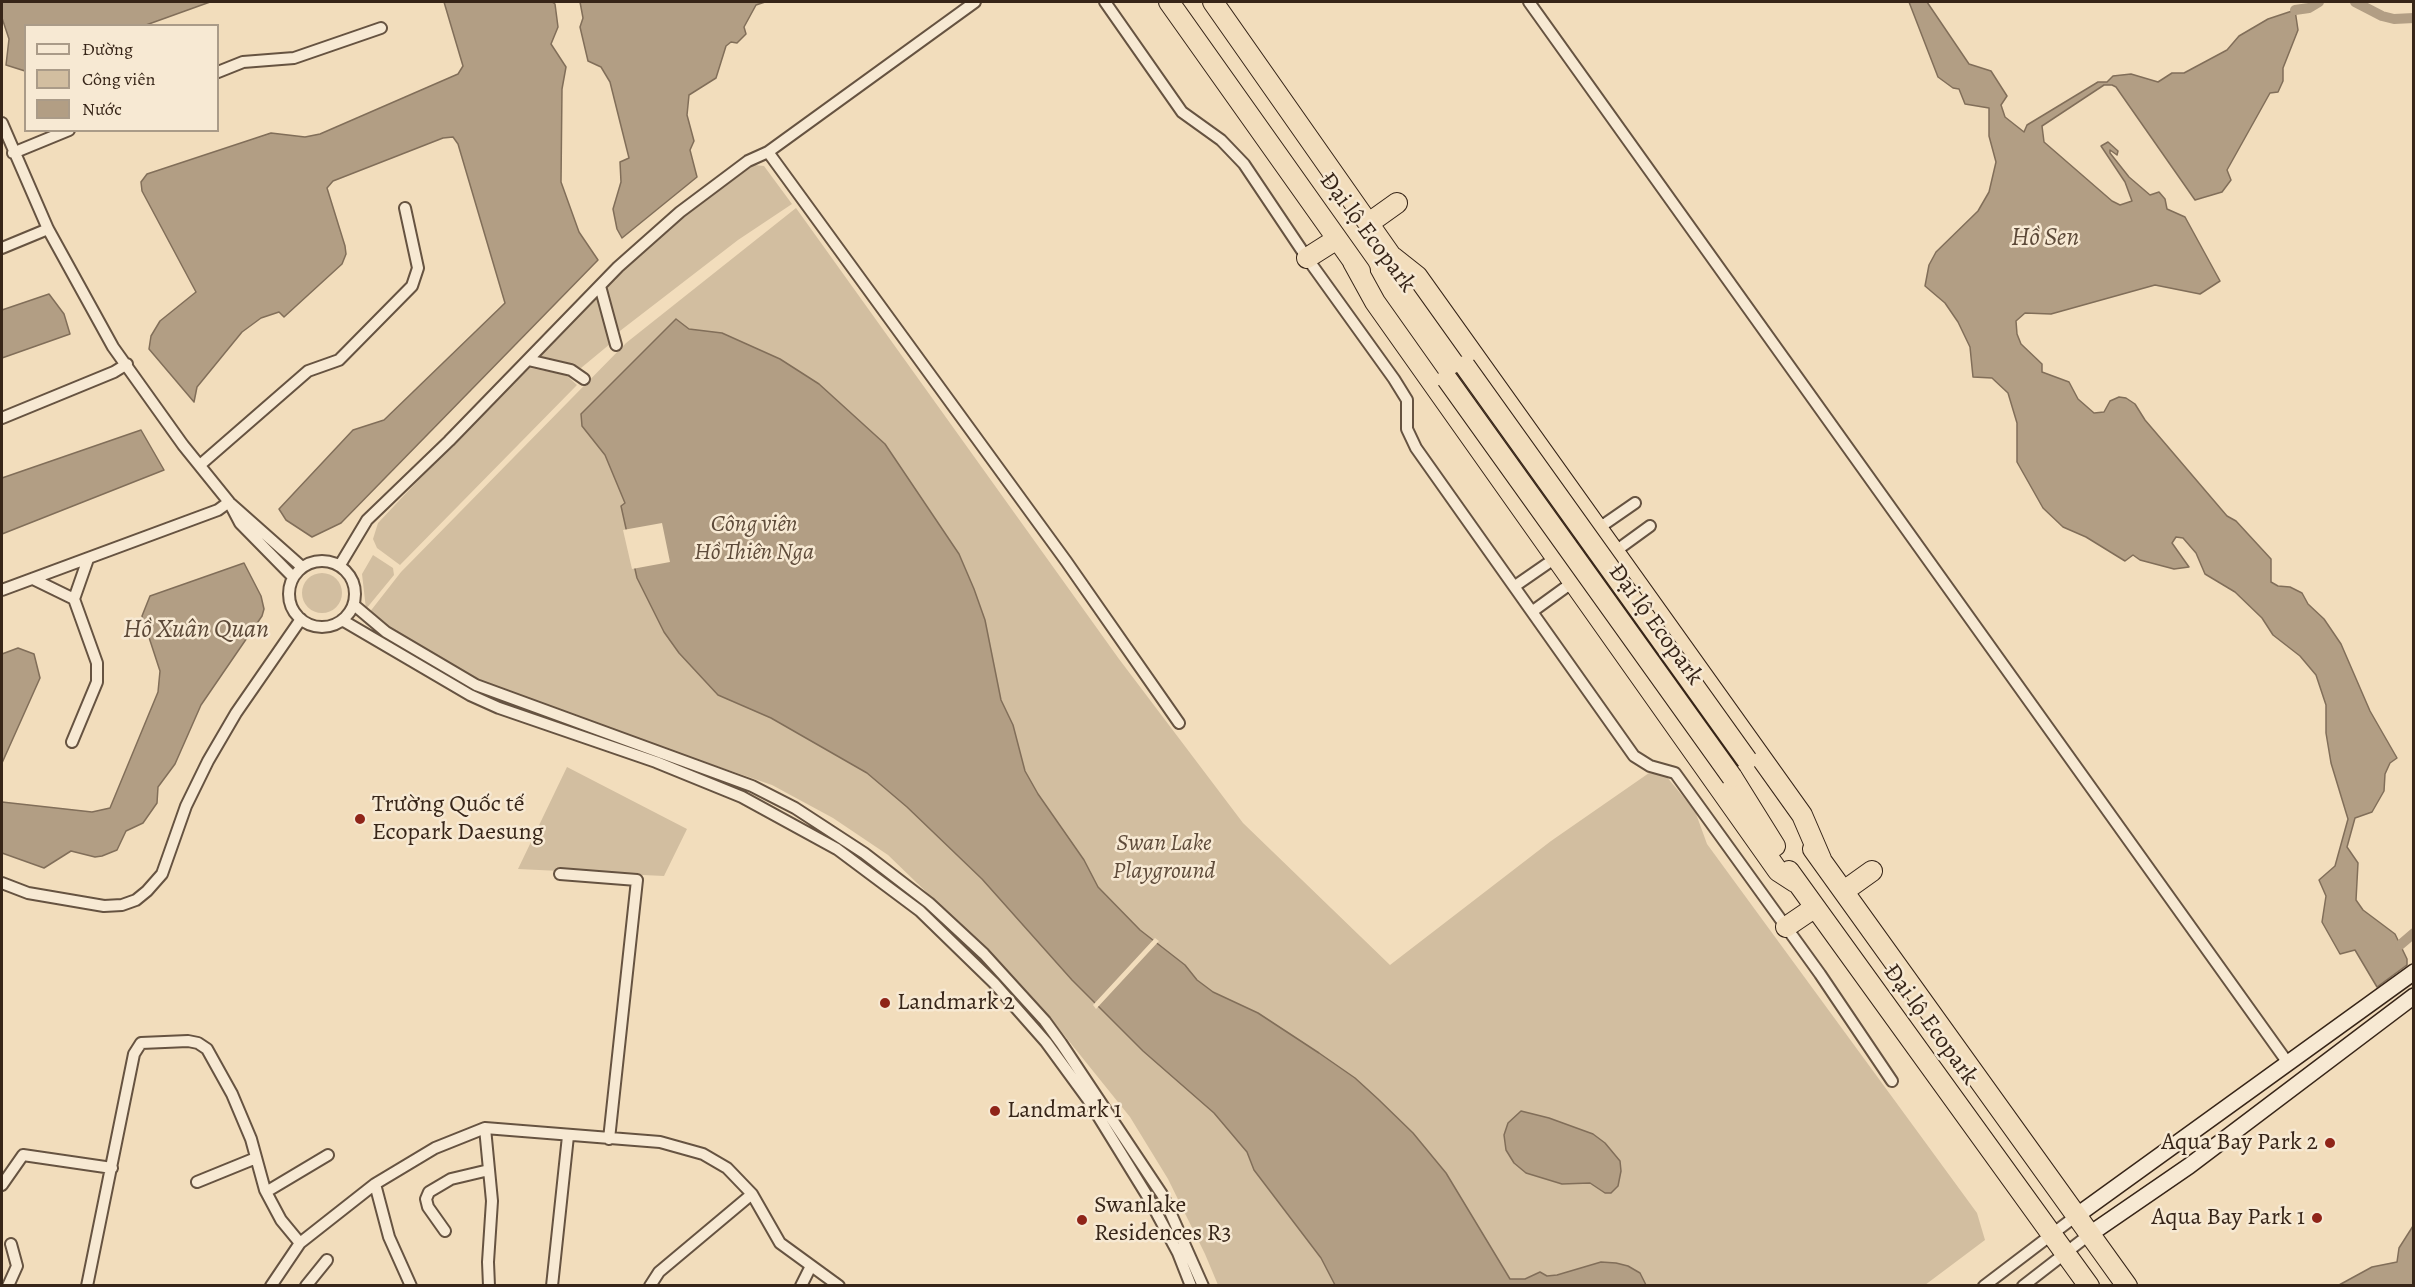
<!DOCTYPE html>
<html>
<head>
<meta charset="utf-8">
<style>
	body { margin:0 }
	#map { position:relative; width:2415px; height:1287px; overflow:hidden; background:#f2ddbc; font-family:Alegreya,serif }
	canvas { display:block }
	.frame { position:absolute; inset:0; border:3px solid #372518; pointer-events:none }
	.legend { position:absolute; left:24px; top:24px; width:195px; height:108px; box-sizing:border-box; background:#f7e9d3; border:2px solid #aa9b88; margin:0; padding:8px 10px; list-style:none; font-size:18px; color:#372518 }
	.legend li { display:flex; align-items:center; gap:12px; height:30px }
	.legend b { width:30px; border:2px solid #aa9b88 }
</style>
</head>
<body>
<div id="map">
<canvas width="2415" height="1287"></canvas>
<div class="frame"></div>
<ul class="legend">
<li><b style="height:8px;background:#f7e9d3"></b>Đường</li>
<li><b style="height:16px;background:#d2bea0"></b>Công viên</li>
<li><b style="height:16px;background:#b29e84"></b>Nước</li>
</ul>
</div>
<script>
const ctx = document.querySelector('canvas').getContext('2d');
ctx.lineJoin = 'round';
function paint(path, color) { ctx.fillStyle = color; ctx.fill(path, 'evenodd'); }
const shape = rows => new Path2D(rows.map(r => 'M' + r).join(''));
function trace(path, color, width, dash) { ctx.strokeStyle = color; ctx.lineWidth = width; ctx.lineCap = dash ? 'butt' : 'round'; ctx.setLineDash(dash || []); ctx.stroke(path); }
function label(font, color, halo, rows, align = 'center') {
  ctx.font = font + ' Alegreya,serif'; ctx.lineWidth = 5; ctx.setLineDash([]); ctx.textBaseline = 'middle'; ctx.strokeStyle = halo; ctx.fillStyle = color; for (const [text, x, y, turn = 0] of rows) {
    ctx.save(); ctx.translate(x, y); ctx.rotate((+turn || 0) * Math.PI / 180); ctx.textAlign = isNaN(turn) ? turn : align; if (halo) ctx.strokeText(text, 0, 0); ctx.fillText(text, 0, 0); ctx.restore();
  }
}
paint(shape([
	[754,165,764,166,792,204,738,240,616,334,606,286,673,225],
	[796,208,1119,659,1243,823,1390,965,1551,841,1649,773,1666,776,1695,811,1707,844,1977,1213,1985,1240,1925,1285,1218,1285,1205,1254,1168,1179,1130,1117,1056,1025,1006,969,888,855,833,818,772,785,486,687,385,626,369,613,401,572,626,343],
	[597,296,610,344,581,368,537,356],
	[525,367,566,375,577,385,400,565,377,548,373,539,378,523],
	[373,555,393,568,394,575,366,609,362,574],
	'302 593a20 20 0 1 1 40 0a20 20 0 1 1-40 0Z',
	[567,767,687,829,664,876,518,869]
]), '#d2bea0');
const water = shape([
	[2,2,210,2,146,25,26,26,25,71,6,65,9,39,2,18,2,2],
	[444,2,552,2,555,4,558,27,551,44,566,67,562,89,561,182,579,232,598,260,341,523,312,537,286,520,279,509,353,430,384,420,505,303,458,144,453,137,443,138,333,181,327,188,345,246,346,254,342,264,284,317,279,312,261,318,242,332,197,387,194,402,149,349,151,336,160,321,196,292,142,191,141,182,147,174,271,133,305,137,320,134,458,74,463,66,444,2],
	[580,2,765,2,756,5,744,27,746,34,737,43,731,42,726,46,716,78,689,95,687,115,694,141,690,150,697,177,622,238,617,229,613,209,621,182,620,162,629,158,610,82,601,67,588,61,580,27,583,18,580,2],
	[1909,2,1927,2,1969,64,1991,71,2007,96,2001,105,2005,117,2024,132,2027,125,2098,82,2107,82,2113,76,2131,74,2158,82,2172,73,2184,73,2227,50,2239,36,2268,19,2295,10,2298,30,2283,68,2283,81,2278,92,2270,93,2227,170,2231,180,2222,192,2195,200,2116,87,2112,85,2104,85,2042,126,2044,142,2112,201,2120,205,2132,201,2125,182,2101,146,2108,142,2118,151,2117,155,2110,150,2110,153,2129,177,2150,195,2159,192,2165,199,2167,209,2185,217,2220,281,2200,294,2155,285,2051,314,2025,313,2016,321,2017,334,2021,344,2042,364,2042,372,2069,382,2078,399,2094,413,2104,412,2110,401,2119,397,2126,398,2135,404,2145,420,2227,516,2236,521,2271,559,2271,582,2278,586,2290,587,2302,593,2308,604,2324,619,2341,644,2370,711,2397,758,2390,763,2385,774,2384,791,2372,812,2355,818,2347,847,2358,863,2356,900,2363,910,2395,934,2407,959,2407,965,2377,987,2355,950,2340,954,2322,922,2326,896,2319,880,2335,866,2348,819,2331,763,2326,733,2326,705,2316,675,2300,656,2273,635,2262,618,2235,592,2205,574,2196,553,2183,538,2176,537,2172,543,2189,567,2174,569,2140,560,2133,555,2125,561,2086,537,2063,527,2043,508,2017,462,2017,423,2008,393,1992,378,1973,377,1970,347,1958,322,1945,303,1925,286,1929,265,1936,252,1978,211,1989,192,1996,162,1989,136,1989,108,1965,104,1959,89,1953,88,1938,77,1909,2],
	[49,294,64,314,70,334,2,358,2,310,49,294],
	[676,319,689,329,722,333,780,359,819,384,885,444,959,554,974,589,985,620,1001,700,1013,725,1025,771,1038,794,1084,860,1098,887,1140,930,1185,965,1197,980,1213,992,1258,1013,1319,1053,1355,1078,1378,1099,1413,1133,1446,1173,1510,1279,1525,1279,1540,1272,1547,1276,1557,1275,1601,1262,1616,1263,1628,1266,1640,1273,1646,1285,1335,1285,1321,1258,1254,1170,1247,1152,1214,1113,1143,1051,1072,980,982,879,907,807,867,773,771,718,718,695,679,653,664,632,637,578,621,506,625,503,605,455,582,426,581,414,676,319],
	[141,430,164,470,2,534,2,478,141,430],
	[244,563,261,596,264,609,262,616,201,705,175,764,158,787,157,803,143,823,126,831,117,850,102,856,95,857,71,851,44,868,2,853,2,802,92,812,110,808,158,692,160,671,142,616,150,596,244,563],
	[18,648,34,654,40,678,2,763,2,654,18,648],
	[1521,1111,1549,1118,1593,1134,1605,1143,1620,1161,1621,1171,1618,1186,1611,1193,1605,1193,1590,1183,1562,1184,1526,1173,1514,1163,1506,1150,1504,1135,1508,1123,1521,1111],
	[2413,1226,2413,1285,2339,1285,2372,1267,2397,1262,2399,1248,2413,1226]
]);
paint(water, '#b29e84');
trace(water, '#816e59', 1.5);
paint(shape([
	[662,523,670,562,632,569,623,530],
	[1155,938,1159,941,1096,1009,1093,1005]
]), '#f2ddbc');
trace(shape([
	[2355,2,2382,16,2394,19,2414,18],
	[2295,10,2309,8,2319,2],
	[2400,945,2414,933]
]), '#b29e84', 10);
const street = shape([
	[1105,2,1182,112,1221,140,1244,164,1307,258,1394,379,1407,400,1407,429,1416,448,1634,756,1650,766,1675,773,1820,974,1892,1081],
	[1529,2,2288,1063],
	[218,72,243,62,294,58,381,28],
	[2,123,48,229,113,347,183,445,229,502,240,523,293,577],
	[768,152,1066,561,1179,723],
	[13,153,69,130],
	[2,248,48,229],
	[600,286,616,345],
	[528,360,571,370,584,379],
	[2,418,114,372,127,364],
	[200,465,308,371,339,360,412,286,418,268,405,208],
	[231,504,302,567],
	'289 594a33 33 0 1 1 66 0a33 33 0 1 1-66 0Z',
	[340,565,367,520,449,441,618,267,680,212,748,161,768,152,975,2],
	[33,579,74,599],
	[1515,586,1635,503],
	[2,590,218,510,229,502],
	[354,605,386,632,476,685,752,786,795,808,864,853,929,903,984,954,1045,1021,1061,1043,1163,1196,1203,1286],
	[1533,611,1650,526],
	[342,620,470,695,499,708,656,762,742,797,837,849,920,911,994,983,1046,1042,1087,1098,1148,1197,1178,1253,1191,1286],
	[72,742,97,682,97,663,74,599,88,559],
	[560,874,637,880,609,1139],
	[2,883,28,893,104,906,122,905,136,900,147,891,162,874,186,806,208,761,236,713,301,619],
	[485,1128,492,1201,488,1262,489,1286],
	[197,1182,256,1158],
	[375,1184,389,1237,411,1286],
	[2,1185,23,1155,112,1168],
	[266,1192,328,1155],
	[445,1231,428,1207,426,1199,429,1192,451,1179,489,1170],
	[8,1286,17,1266,11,1244],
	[87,1286,134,1054,141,1043,188,1041,198,1043,207,1049,232,1094,251,1139,265,1190,281,1220,300,1243],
	[271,1286,300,1243,375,1184,435,1148,485,1128,660,1142,703,1154,727,1168,752,1194,780,1243,839,1286],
	[306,1286,327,1260],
	[552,1286,568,1136],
	[650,1286,659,1272,752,1194],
	[801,1286,811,1266],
	[1984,1286,2076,1216],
	[2023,1286,2090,1234]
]);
const secondary = shape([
	[2076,1216,2414,972],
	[2090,1234,2189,1166,2414,996]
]);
const highway = shape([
	[1169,2,1360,271],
	[1213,2,1399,267],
	[1369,223,1397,203],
	[1393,257,1417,276,1802,815,1821,859],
	[1307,258,1337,239],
	[1353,262,1375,302,1778,871,1795,882],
	[1732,777,1775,846],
	[1813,849,2127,1286],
	[1789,871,2089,1286],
	[1844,891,1872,871],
	[1786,927,1814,908]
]);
trace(street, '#665341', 14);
trace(secondary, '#372518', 18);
trace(highway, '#372518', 22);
trace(street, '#f7e9d3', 10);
trace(secondary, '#f7e9d3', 15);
trace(highway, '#f2ddbc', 20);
const highwayBridge = shape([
	[1465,366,1747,760],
	[1447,379,1732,777]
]);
trace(highwayBridge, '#372518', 22, []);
trace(highwayBridge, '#f2ddbc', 20);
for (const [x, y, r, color] of [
	[360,819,6,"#8f2418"],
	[885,1003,6,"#8f2418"],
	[995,1111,6,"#8f2418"],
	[2330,1143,6,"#8f2418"],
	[2317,1218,6,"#8f2418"],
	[1082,1220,6,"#8f2418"]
]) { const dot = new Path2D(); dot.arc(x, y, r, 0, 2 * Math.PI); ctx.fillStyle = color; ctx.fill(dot); trace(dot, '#f7e9d3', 2); }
label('24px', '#372518', '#f7e9d3', [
	["Đại lộ Ecopark",1367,233,53],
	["Đại lộ Ecopark",1655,625,54],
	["Đại lộ Ecopark",1930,1025,54]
]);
label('italic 24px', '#5e4b3a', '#f7e9d3', [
	["Công viên",754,525],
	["Hồ Thiên Nga",754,553],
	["Swan Lake",1164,844],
	["Playground",1164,872]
]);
label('24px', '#372518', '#f7e9d3', [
	["Trường Quốc tế",372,805],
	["Ecopark Daesung",372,833],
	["Landmark 2",897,1003],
	["Landmark 1",1007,1111],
	["Aqua Bay Park 2",2318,1143,"right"],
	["Swanlake",1094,1206],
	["Residences R3",1094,1234],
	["Aqua Bay Park 1",2305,1218,"right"]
], 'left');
label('italic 26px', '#5c4938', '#f7e9d3', [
	["Hồ Sen",2045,239],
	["Hồ Xuân Quan",196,631]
]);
</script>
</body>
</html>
